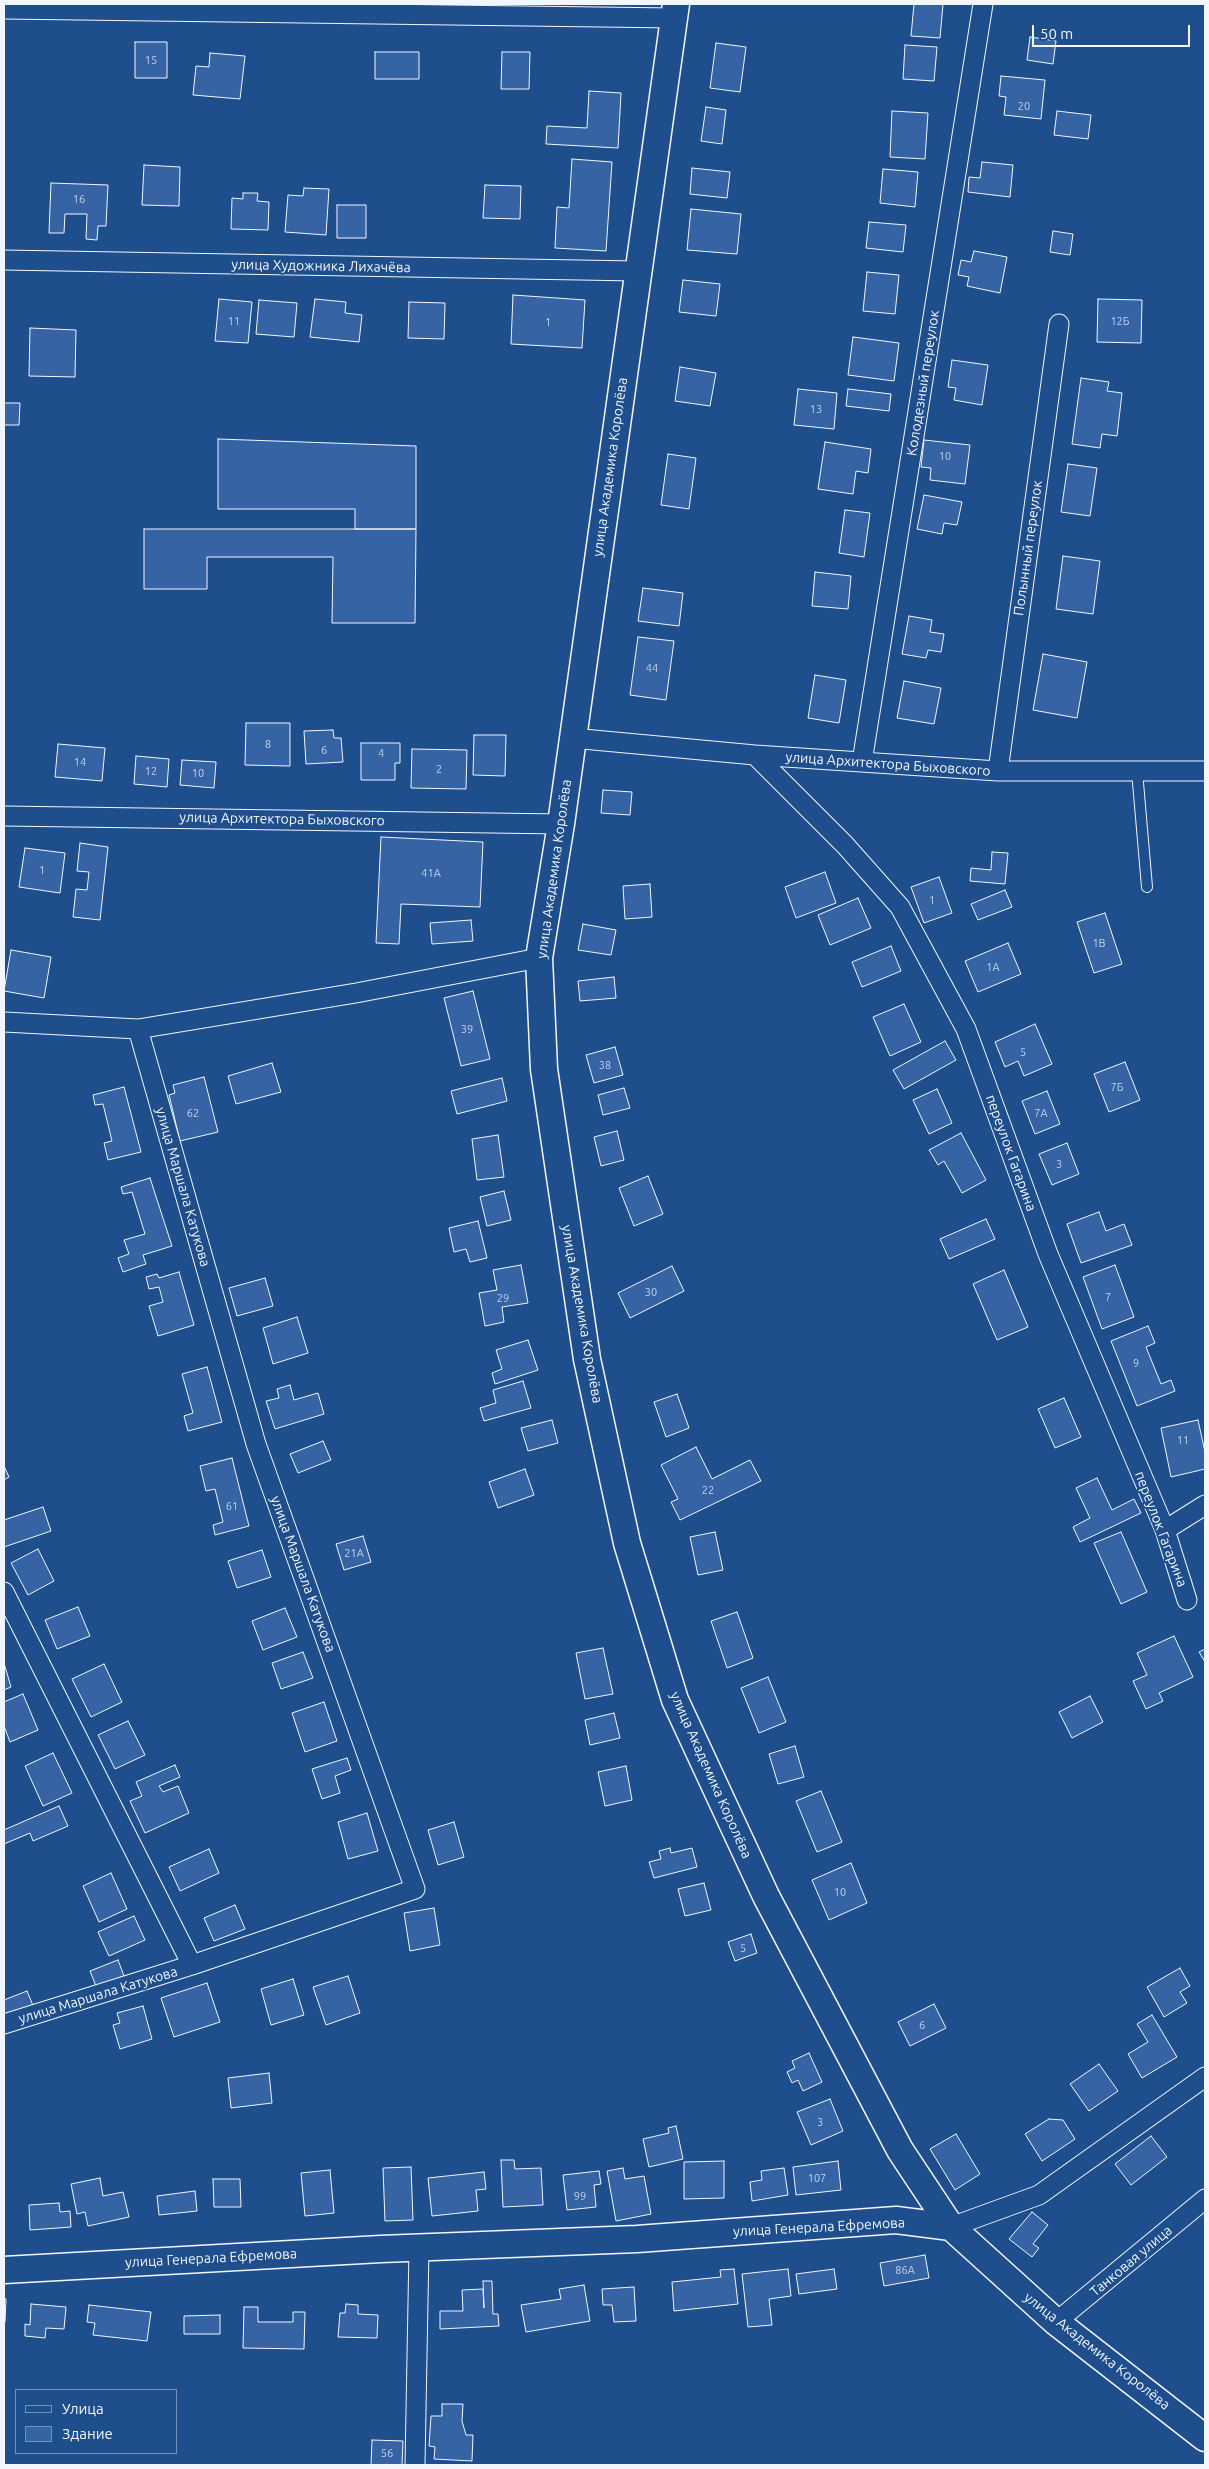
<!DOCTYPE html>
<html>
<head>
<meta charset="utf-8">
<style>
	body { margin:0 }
	#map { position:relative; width:1209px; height:2469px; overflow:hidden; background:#1f4e8c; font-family:Ubuntu,sans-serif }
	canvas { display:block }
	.frame { position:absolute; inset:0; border:5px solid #f2f6ff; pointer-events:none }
	.legend { position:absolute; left:15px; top:2389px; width:162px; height:65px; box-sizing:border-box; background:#1f4e8c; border:1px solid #7391ba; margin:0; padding:6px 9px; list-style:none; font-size:15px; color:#f2f6ff }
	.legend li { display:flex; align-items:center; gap:10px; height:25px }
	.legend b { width:25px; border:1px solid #7391ba }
	.scale { position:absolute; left:1032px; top:25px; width:158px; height:22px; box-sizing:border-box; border:2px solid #f2f6ff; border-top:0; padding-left:6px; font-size:15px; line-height:18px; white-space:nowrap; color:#f2f6ff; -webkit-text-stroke:4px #1f4e8c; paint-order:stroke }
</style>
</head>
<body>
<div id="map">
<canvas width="1209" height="2469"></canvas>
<div class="frame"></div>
<ul class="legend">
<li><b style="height:6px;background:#1f4e8c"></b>Улица</li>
<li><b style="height:14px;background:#3563a3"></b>Здание</li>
</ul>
<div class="scale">50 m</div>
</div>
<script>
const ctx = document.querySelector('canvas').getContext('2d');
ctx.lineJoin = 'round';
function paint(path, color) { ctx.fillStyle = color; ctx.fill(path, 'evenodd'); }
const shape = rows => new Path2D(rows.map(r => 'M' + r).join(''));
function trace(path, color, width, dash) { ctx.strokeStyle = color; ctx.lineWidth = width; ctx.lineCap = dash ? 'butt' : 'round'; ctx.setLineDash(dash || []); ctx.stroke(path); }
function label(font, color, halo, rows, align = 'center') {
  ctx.font = font + ' Ubuntu,sans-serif'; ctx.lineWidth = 4; ctx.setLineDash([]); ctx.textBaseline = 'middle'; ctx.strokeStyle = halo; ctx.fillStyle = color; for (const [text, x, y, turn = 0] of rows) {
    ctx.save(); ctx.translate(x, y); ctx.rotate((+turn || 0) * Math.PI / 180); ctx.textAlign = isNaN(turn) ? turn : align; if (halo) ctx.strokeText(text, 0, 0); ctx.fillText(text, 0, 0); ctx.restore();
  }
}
const building = shape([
	[914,4,943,4,940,38,911,36,914,4],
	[1030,37,1056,41,1053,64,1027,60,1030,37],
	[135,42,167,42,167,78,135,78,135,42],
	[716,43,746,47,740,92,710,88,716,43],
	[905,45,937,47,934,81,903,79,905,45],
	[375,52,419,52,419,79,375,79,375,52],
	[502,52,530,52,529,89,501,89,502,52],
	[210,53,245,56,240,99,193,95,196,66,209,67,210,53],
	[1001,76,1045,80,1041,119,1004,115,1006,97,999,96,1001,76],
	[589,91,621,93,618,148,546,144,547,126,587,128,589,91],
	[706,107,726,110,722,144,701,141,706,107],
	[892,111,928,113,925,159,890,157,892,111],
	[1057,111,1091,115,1088,139,1054,135,1057,111],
	[572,159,612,162,606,251,555,248,557,207,569,208,572,159],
	[982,162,1013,165,1010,197,968,192,969,177,980,178,982,162],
	[144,165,180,167,179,206,142,205,144,165],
	[692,168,730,172,727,198,690,194,692,168],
	[883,169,918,172,915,207,880,203,883,169],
	[51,183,108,185,106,226,98,226,97,240,86,239,87,214,65,214,64,233,49,233,51,183],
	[485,185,521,186,520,219,483,218,485,185],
	[304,188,329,189,326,235,285,232,288,195,303,196,304,188],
	[243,193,258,193,257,201,269,202,268,230,231,229,232,198,243,199,243,193],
	[337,205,366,205,366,238,337,238,337,205],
	[691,209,741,214,737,254,687,250,691,209],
	[869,222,906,225,903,252,866,248,869,222],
	[1053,231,1073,234,1070,255,1050,252,1053,231],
	[974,251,1007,257,1000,293,967,286,969,277,958,275,961,260,971,262,974,251],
	[867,272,899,275,895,314,863,311,867,272],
	[683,280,720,284,716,316,679,312,683,280],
	[513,295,585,300,582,348,511,344,513,295],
	[219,299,252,302,248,343,215,341,219,299],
	[315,299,346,302,345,313,362,315,359,342,310,337,315,299],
	[1098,299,1142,300,1141,343,1097,342,1098,299],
	[259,300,297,303,294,337,256,334,259,300],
	[409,302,445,303,444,339,408,338,409,302],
	[30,328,76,330,75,377,29,376,30,328],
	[853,337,899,343,894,381,848,375,853,337],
	[952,360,988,365,982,405,954,400,956,388,948,387,952,360],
	[680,367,716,373,710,406,675,401,680,367],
	[1081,378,1109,382,1107,391,1122,393,1117,436,1102,434,1100,448,1072,444,1081,378],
	[798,389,837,393,834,429,794,425,798,389],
	[848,389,891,394,889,411,846,406,848,389],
	[4,403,20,403,19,425,4,425,4,403],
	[218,439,416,446,416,529,355,529,355,509,218,509,218,439],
	[924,440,970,445,965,484,930,480,931,468,921,467,924,440],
	[825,442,871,449,868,473,856,471,853,494,818,489,825,442],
	[668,454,696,458,689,509,661,505,668,454],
	[1068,464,1097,468,1090,516,1061,512,1068,464],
	[924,495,962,502,957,525,944,523,942,534,917,529,924,495],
	[845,510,870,513,864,557,839,553,845,510],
	[144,529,416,529,415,623,332,623,333,557,207,557,207,589,144,589,144,529],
	[1063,556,1100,561,1093,614,1056,609,1063,556],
	[815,572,851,576,848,609,812,606,815,572],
	[643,588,683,593,679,626,638,621,643,588],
	[909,616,932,620,930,632,944,634,941,652,928,650,926,658,902,654,909,616],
	[638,637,674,641,666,700,630,695,638,637],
	[1043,654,1087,662,1077,718,1033,710,1043,654],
	[815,675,846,680,839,723,808,718,815,675],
	[904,681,941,688,934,724,897,718,904,681],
	[246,723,290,723,290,766,245,765,246,723],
	[333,730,334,738,341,738,343,762,306,764,304,731,333,730],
	[474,735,506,735,505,776,473,775,474,735],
	[361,743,400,743,400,763,395,763,395,780,361,780,361,743],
	[58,744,105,748,102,781,55,777,58,744],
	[412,749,467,750,466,789,411,788,412,749],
	[136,756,169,759,167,787,134,784,136,756],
	[182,760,216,762,214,788,180,785,182,760],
	[603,790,632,792,630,815,601,813,603,790],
	[381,837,483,842,480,907,401,904,399,944,376,943,381,837],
	[80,843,108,847,100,920,73,917,76,889,87,890,89,872,77,871,80,843],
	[25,848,65,853,60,893,19,887,25,848],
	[992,852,1008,853,1005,884,970,881,971,868,991,870,992,852],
	[825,872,836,903,796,918,785,887,825,872],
	[939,877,952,913,924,923,911,887,939,877],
	[650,884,652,917,625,919,623,886,650,884],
	[1005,890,1012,907,978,920,971,904,1005,890],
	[858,898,871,928,830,945,818,915,858,898],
	[1105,913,1122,964,1094,973,1077,922,1105,913],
	[471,920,473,941,432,944,430,923,471,920],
	[583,924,616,930,611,955,578,950,583,924],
	[1008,943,1021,974,978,992,965,961,1008,943],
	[891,946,901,971,862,987,852,962,891,946],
	[11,950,51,957,44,998,4,991,11,950],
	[614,977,616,998,580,1001,578,981,614,977],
	[473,991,490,1059,461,1066,444,998,473,991],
	[904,1004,921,1042,890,1056,873,1017,904,1004],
	[1035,1024,1052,1064,1024,1076,1018,1061,1005,1067,995,1042,1035,1024],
	[945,1041,956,1060,904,1089,893,1070,945,1041],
	[615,1047,623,1075,594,1083,586,1055,615,1047],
	[1125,1062,1140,1100,1109,1112,1094,1074,1125,1062],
	[272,1063,281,1092,236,1104,228,1076,272,1063],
	[204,1077,218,1132,180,1141,169,1095,175,1093,173,1085,204,1077],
	[502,1078,507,1101,457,1114,451,1091,502,1078],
	[124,1087,141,1152,108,1160,104,1143,112,1141,103,1104,95,1105,93,1095,124,1087],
	[624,1088,630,1108,603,1115,598,1095,624,1088],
	[937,1089,952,1123,929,1134,913,1100,937,1089],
	[1047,1091,1060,1124,1035,1134,1022,1101,1047,1091],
	[617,1131,624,1160,601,1166,594,1137,617,1131],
	[961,1133,986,1180,962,1193,944,1161,938,1165,929,1150,961,1133],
	[498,1135,504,1177,477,1180,472,1139,498,1135],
	[1067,1143,1079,1174,1052,1185,1039,1154,1067,1143],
	[648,1176,663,1214,634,1226,619,1188,648,1176],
	[150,1178,172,1246,143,1255,146,1264,123,1272,118,1258,129,1254,124,1240,145,1234,132,1192,123,1194,121,1187,150,1178],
	[504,1191,511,1220,487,1226,480,1197,504,1191],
	[1099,1212,1106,1231,1124,1224,1132,1245,1081,1263,1067,1224,1099,1212],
	[986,1219,995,1239,949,1259,940,1239,986,1219],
	[478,1221,487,1258,470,1262,466,1249,454,1252,449,1228,478,1221],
	[521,1265,528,1303,502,1307,504,1322,485,1326,479,1293,497,1290,493,1270,521,1265],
	[1115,1265,1134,1317,1102,1329,1083,1277,1115,1265],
	[672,1266,684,1291,630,1318,618,1293,672,1266],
	[1004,1270,1028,1327,997,1340,973,1284,1004,1270],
	[179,1272,194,1325,158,1336,149,1306,163,1302,159,1287,149,1289,146,1277,157,1274,159,1278,179,1272],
	[265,1278,273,1306,237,1316,229,1288,265,1278],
	[297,1317,308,1353,273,1364,263,1328,297,1317],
	[1148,1326,1155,1343,1146,1347,1161,1384,1171,1380,1175,1391,1137,1406,1111,1341,1148,1326],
	[528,1340,538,1370,495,1384,492,1373,502,1369,496,1350,528,1340],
	[207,1367,222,1422,188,1431,184,1416,193,1413,182,1374,207,1367],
	[523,1381,531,1408,484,1421,480,1408,496,1403,493,1390,523,1381],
	[290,1385,294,1400,318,1393,324,1414,275,1429,266,1401,279,1398,277,1389,290,1385],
	[677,1394,689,1428,666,1437,654,1402,677,1394],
	[1064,1398,1081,1437,1055,1448,1038,1409,1064,1398],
	[552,1420,558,1443,528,1451,521,1428,552,1420],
	[1198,1420,1205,1452,1205,1469,1171,1477,1161,1428,1198,1420],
	[323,1441,331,1460,298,1473,290,1454,323,1441],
	[696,1447,712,1479,750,1460,761,1481,680,1520,671,1502,678,1499,661,1465,696,1447],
	[232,1458,249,1526,215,1535,213,1525,223,1522,215,1489,206,1491,200,1466,232,1458],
	[4,1466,9,1477,4,1480,4,1466],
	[525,1469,534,1495,498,1508,489,1482,525,1469],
	[1097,1478,1112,1510,1134,1499,1141,1513,1080,1542,1073,1527,1090,1518,1076,1488,1097,1478],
	[43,1507,51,1531,4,1547,4,1520,43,1507],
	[715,1532,723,1570,698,1575,690,1537,715,1532],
	[1121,1532,1147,1592,1121,1604,1094,1543,1121,1532],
	[363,1536,371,1562,344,1570,336,1544,363,1536],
	[38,1549,54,1581,28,1595,11,1563,38,1549],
	[262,1550,271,1577,237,1588,228,1561,262,1550],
	[78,1607,90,1636,57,1649,45,1620,78,1607],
	[285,1608,297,1637,263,1650,252,1621,285,1608],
	[737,1612,753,1658,727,1668,711,1621,737,1612],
	[1174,1636,1193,1677,1159,1693,1163,1701,1146,1709,1133,1681,1147,1675,1137,1653,1174,1636],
	[603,1648,613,1694,585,1699,576,1653,603,1648],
	[1205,1649,1205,1662,1199,1652,1205,1649],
	[303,1652,313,1678,281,1689,272,1663,303,1652],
	[4,1663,11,1687,4,1690,4,1663],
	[104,1664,122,1702,91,1717,72,1679,104,1664],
	[768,1677,786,1722,759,1733,741,1688,768,1677],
	[23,1694,38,1730,10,1742,4,1726,4,1702,23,1694],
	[1090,1696,1103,1722,1072,1738,1059,1712,1090,1696],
	[324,1702,337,1741,305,1752,292,1713,324,1702],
	[614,1713,620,1738,590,1745,585,1720,614,1713],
	[128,1721,145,1755,115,1769,98,1735,128,1721],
	[795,1746,804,1777,778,1784,769,1754,795,1746],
	[53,1753,72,1793,43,1806,25,1766,53,1753],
	[347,1758,351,1770,335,1776,340,1793,322,1799,312,1769,347,1758],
	[175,1765,180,1777,159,1786,163,1792,178,1786,189,1813,145,1833,130,1801,142,1796,136,1782,175,1765],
	[626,1766,632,1800,605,1806,598,1772,626,1766],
	[821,1791,842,1842,817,1852,796,1801,821,1791],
	[59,1806,68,1826,33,1841,30,1833,4,1844,4,1830,59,1806],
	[367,1813,378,1851,348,1859,338,1822,367,1813],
	[454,1822,464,1857,438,1865,428,1830,454,1822],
	[670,1848,671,1853,692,1848,697,1867,654,1878,649,1862,661,1859,659,1851,670,1848],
	[209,1849,219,1873,180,1891,169,1867,209,1849],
	[851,1863,867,1903,829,1920,812,1880,851,1863],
	[111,1873,127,1909,99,1922,83,1886,111,1873],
	[704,1883,711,1910,685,1916,678,1889,704,1883],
	[235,1905,245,1929,214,1941,204,1918,235,1905],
	[434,1908,440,1945,410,1951,404,1913,434,1908],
	[134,1916,145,1940,109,1956,98,1932,134,1916],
	[751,1934,757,1953,735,1961,728,1942,751,1934],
	[118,1960,124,1976,96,1986,90,1971,118,1960],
	[1180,1968,1190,1986,1180,1992,1187,2003,1164,2017,1147,1987,1180,1968],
	[348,1976,360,2013,326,2025,313,1987,348,1976],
	[293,1979,304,2015,271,2025,261,1989,293,1979],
	[207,1983,220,2022,174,2037,161,1998,207,1983],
	[27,1991,34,2008,4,2020,4,2000,27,1991],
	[934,2004,946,2028,910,2046,898,2022,934,2004],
	[143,2006,152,2039,120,2049,113,2025,120,2023,117,2013,143,2006],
	[1152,2015,1177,2057,1142,2078,1128,2054,1148,2042,1137,2024,1152,2015],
	[809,2053,822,2082,803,2091,798,2080,792,2083,787,2072,795,2068,792,2061,809,2053],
	[1099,2064,1118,2091,1089,2111,1070,2084,1099,2064],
	[269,2073,272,2103,231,2108,228,2078,269,2073],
	[830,2099,843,2131,811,2145,797,2112,830,2099],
	[1049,2119,1063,2120,1075,2139,1042,2161,1025,2134,1049,2119],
	[676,2126,683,2159,649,2167,643,2139,669,2133,668,2128,676,2126],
	[956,2134,980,2174,955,2190,930,2149,956,2134],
	[1151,2136,1167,2157,1131,2185,1115,2164,1151,2136],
	[501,2160,514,2160,515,2169,541,2168,543,2205,503,2207,501,2160],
	[724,2161,724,2198,684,2199,684,2162,724,2161],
	[838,2161,841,2190,796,2195,793,2167,838,2161],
	[411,2167,413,2220,385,2221,383,2168,411,2167],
	[623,2168,625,2179,644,2176,651,2214,616,2221,607,2171,623,2168],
	[784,2168,788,2195,752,2201,750,2182,762,2180,761,2171,784,2168],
	[330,2170,334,2213,305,2216,301,2173,330,2170],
	[599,2171,601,2184,594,2185,596,2207,567,2210,563,2175,599,2171],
	[484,2172,486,2189,476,2190,478,2211,432,2216,428,2178,484,2172],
	[100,2178,103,2196,123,2192,129,2217,88,2226,85,2212,77,2214,71,2184,100,2178],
	[213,2179,240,2179,241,2207,214,2207,213,2179],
	[195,2191,197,2211,159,2215,157,2196,195,2191],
	[59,2203,60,2212,70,2211,71,2227,30,2230,29,2205,59,2203],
	[1032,2212,1048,2225,1033,2244,1039,2248,1032,2257,1009,2239,1032,2212],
	[925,2255,929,2278,884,2286,880,2263,925,2255],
	[734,2269,738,2304,674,2311,672,2282,721,2277,720,2270,734,2269],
	[788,2269,791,2296,769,2299,772,2325,748,2327,742,2274,788,2269],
	[834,2269,837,2289,799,2294,796,2274,834,2269],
	[483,2281,492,2281,493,2314,498,2314,499,2326,440,2329,440,2311,463,2311,462,2290,483,2289,484,2308,483,2281],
	[584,2285,590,2321,526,2332,521,2305,561,2299,559,2289,584,2285],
	[634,2287,636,2321,614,2322,612,2305,603,2305,602,2289,634,2287],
	[4,2298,6,2299,5,2322,4,2322,4,2298],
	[31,2304,66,2307,64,2329,46,2328,45,2338,25,2336,25,2324,30,2325,31,2304],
	[346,2304,358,2305,358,2314,378,2315,377,2338,338,2337,340,2313,345,2313,346,2304],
	[89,2305,151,2312,147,2341,93,2335,95,2323,87,2322,89,2305],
	[244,2307,258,2307,258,2322,293,2322,293,2312,305,2312,304,2349,243,2348,244,2307],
	[220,2315,220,2334,184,2334,184,2316,220,2315],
	[442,2404,463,2404,462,2421,466,2435,473,2435,472,2461,434,2459,435,2447,429,2446,431,2416,442,2416,442,2404],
	[372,2440,403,2441,402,2465,371,2465,372,2440]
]);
paint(building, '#3563a3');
trace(building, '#f2f6ff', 1);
const lane = shape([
	[1137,771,1147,887]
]);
const street = shape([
	[4,9,674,18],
	[4,260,637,271],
	[572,738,755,755,998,771,1205,771],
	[755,755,845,845,900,907,966,1029,1048,1254,1165,1530,1187,1600],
	[862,762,983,4],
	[998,771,1059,324],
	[4,816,561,824],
	[4,1022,138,1029,356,993,539,958],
	[1165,1530,1205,1505],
	[4,1592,192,1965],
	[4,2024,192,1965,415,1889,256,1444,138,1029],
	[951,2227,1039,2195,1205,2077],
	[1056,2322,1205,2199],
	[415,2465,419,2248]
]);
const secondary = shape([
	[676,4,561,824,539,958,544,1069,587,1359,627,1543,675,1700,766,1896,900,2150,951,2227,1056,2322,1205,2438],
	[4,2270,381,2249,637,2239,896,2220,951,2227]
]);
trace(lane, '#f2f6ff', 12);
trace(street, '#f2f6ff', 21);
trace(secondary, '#f2f6ff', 29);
trace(lane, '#1f4e8c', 10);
trace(street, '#1f4e8c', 19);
trace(secondary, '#1f4e8c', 26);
label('11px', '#c3d1e8', null, [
	["15",151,60],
	["20",1024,106],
	["16",79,199],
	["11",234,321],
	["12Б",1120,321],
	["1",548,322],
	["13",816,409],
	["10",945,456],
	["44",652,668],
	["8",268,744],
	["6",324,750],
	["4",381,753],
	["14",80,762],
	["2",439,769],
	["12",151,771],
	["10",198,773],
	["1",42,870],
	["41А",431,873],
	["1",932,900],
	["1В",1099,943],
	["1А",993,967],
	["39",467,1029],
	["5",1023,1052],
	["38",605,1065],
	["7Б",1117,1087],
	["62",193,1113],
	["7А",1041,1113],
	["3",1059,1164],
	["30",651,1292],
	["7",1108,1297],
	["29",503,1298],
	["9",1136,1363],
	["11",1183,1440],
	["22",708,1490],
	["61",232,1506],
	["21А",354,1553],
	["10",840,1892],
	["5",743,1948],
	["6",922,2025],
	["3",820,2122],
	["107",817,2178],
	["99",580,2196],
	["86А",905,2270],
	["56",387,2453]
]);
label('14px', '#f2f6ff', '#1f4e8c', [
	["улица Художника Лихачёва",321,266,1],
	["Колодезный переулок",923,383,-81],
	["улица Академика Королёва",610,467,-82],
	["Полынный переулок",1028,548,-82],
	["улица Архитектора Быховского",888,764,4],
	["улица Архитектора Быховского",282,819,1],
	["улица Академика Королёва",554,869,-82],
	["переулок Гагарина",1011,1153,70],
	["улица Маршала Катукова",183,1187,74],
	["улица Академика Королёва",582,1314,80],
	["переулок Гагарина",1161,1529,69],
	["улица Маршала Катукова",303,1574,70],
	["улица Академика Королёва",711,1775,66],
	["улица Маршала Катукова",98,1995,-17],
	["улица Генерала Ефремова",819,2227,-3],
	["улица Генерала Ефремова",211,2258,-3],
	["Танковая улица",1131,2261,-40],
	["улица Академика Королёва",1097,2351,38]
]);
</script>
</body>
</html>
